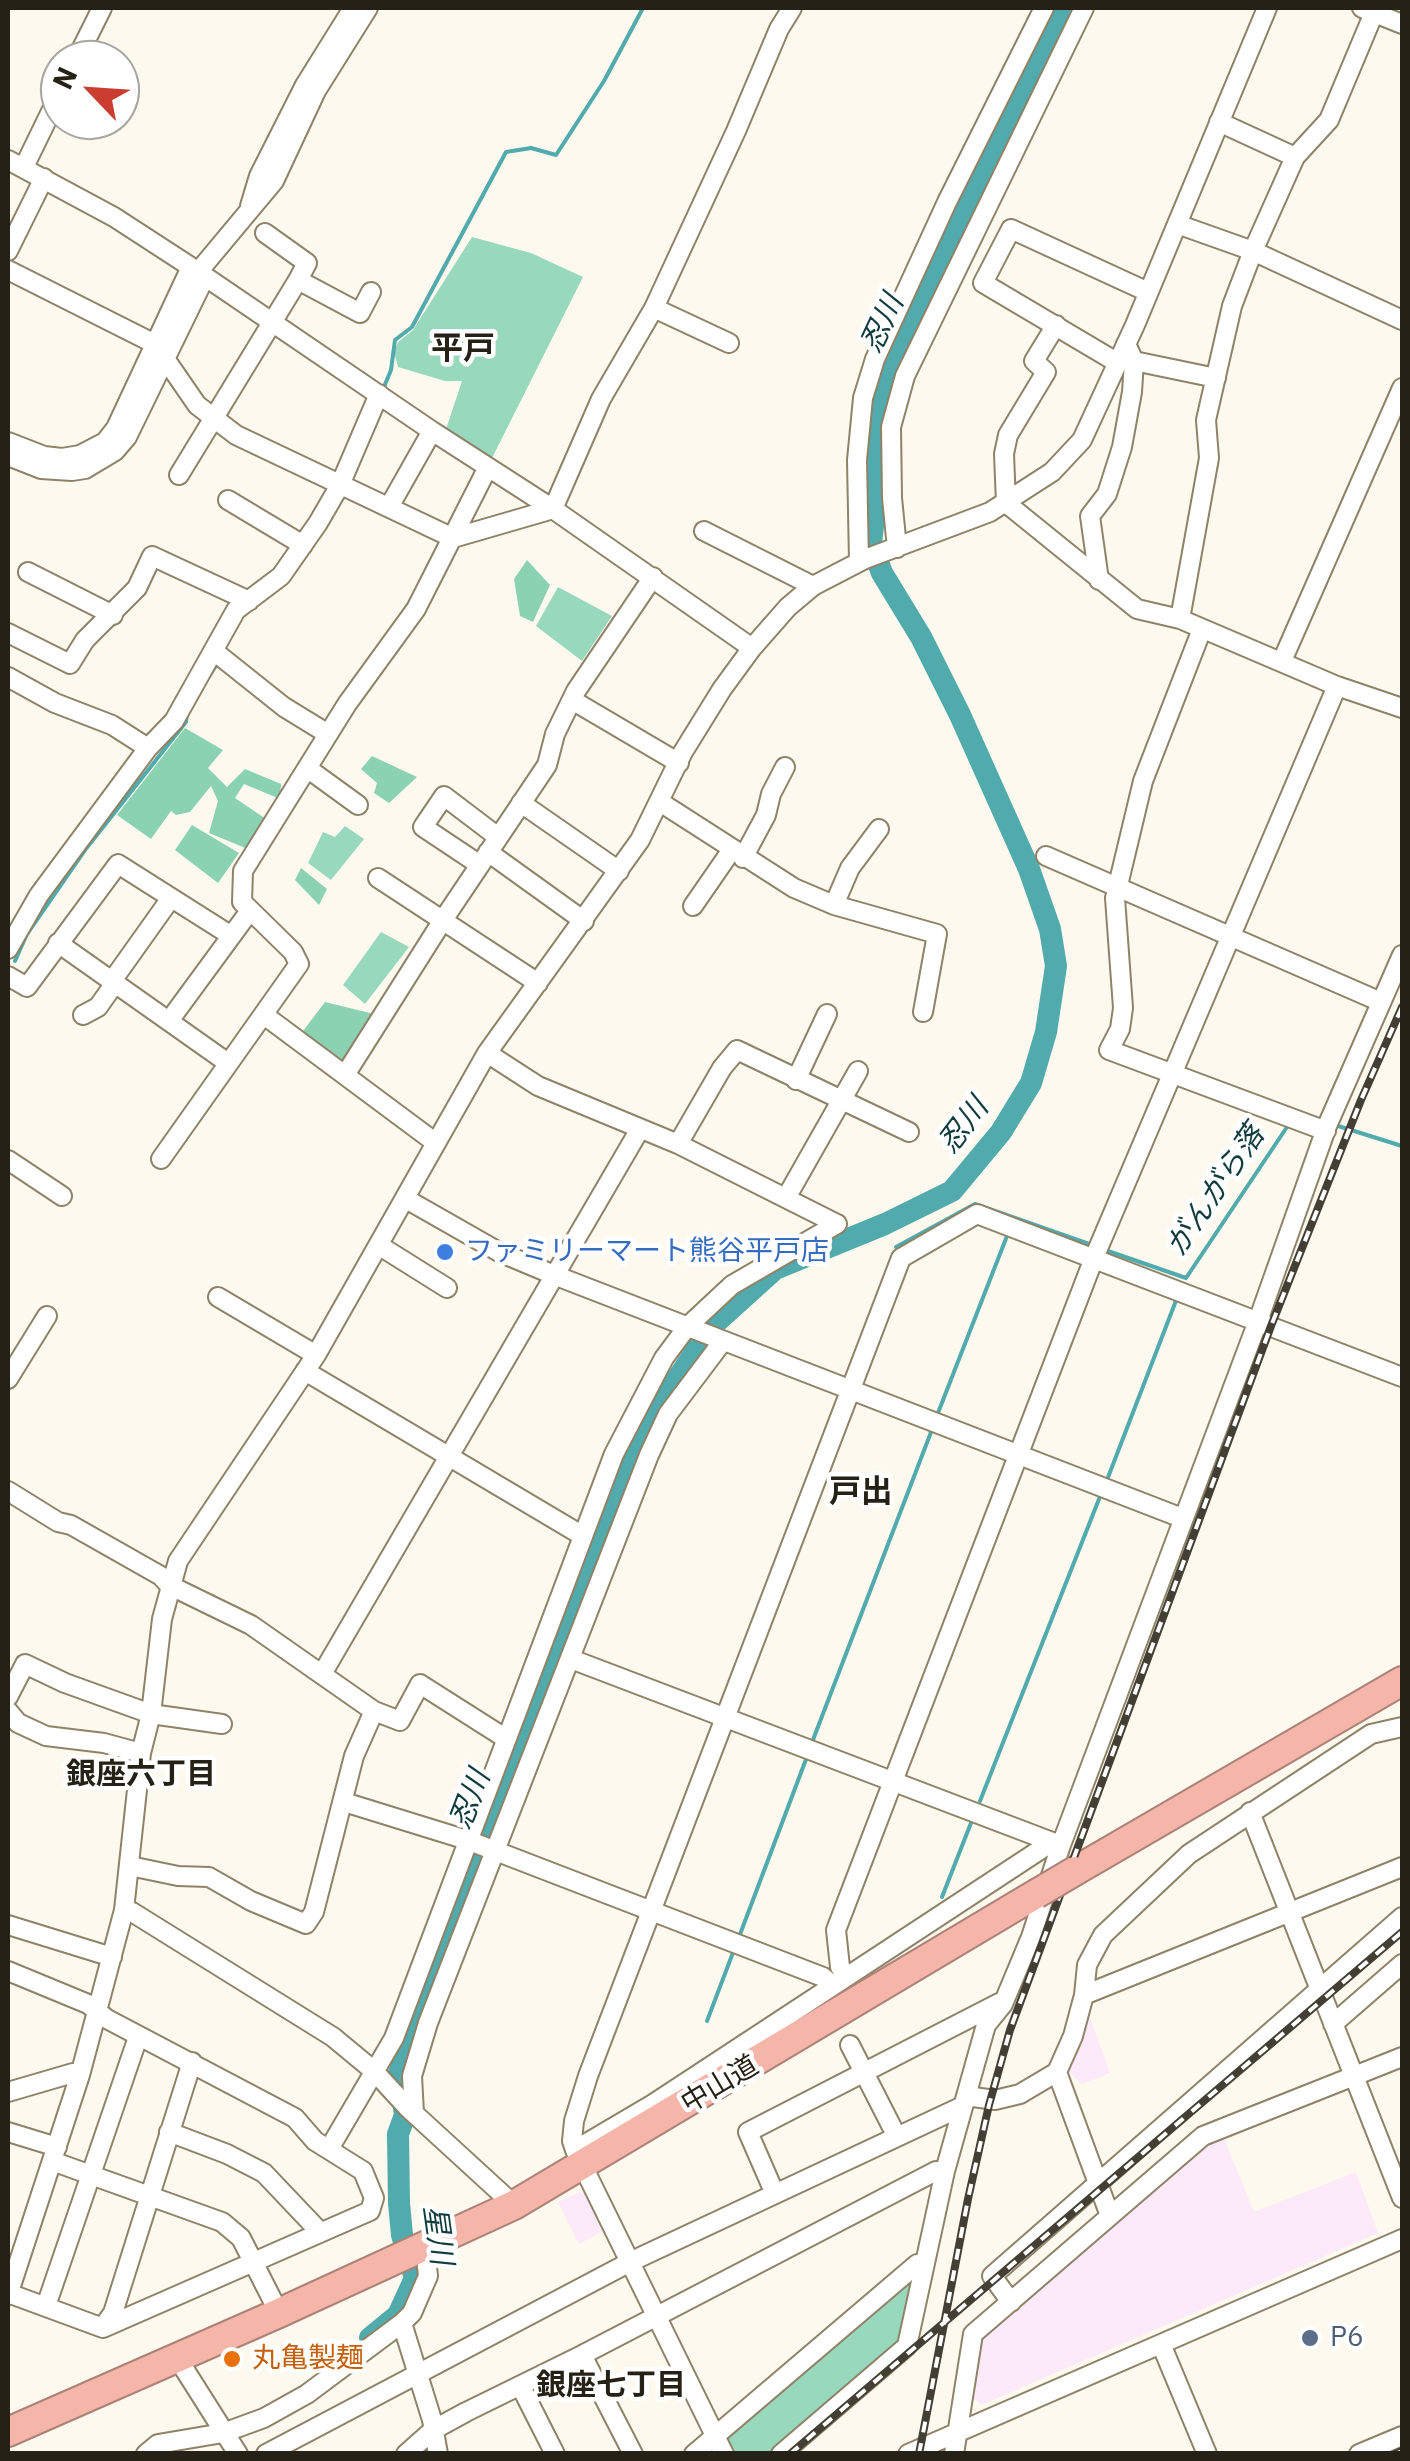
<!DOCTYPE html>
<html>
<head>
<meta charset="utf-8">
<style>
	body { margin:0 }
	#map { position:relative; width:1410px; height:2461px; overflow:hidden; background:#fef9ee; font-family:"IBM Plex Sans",sans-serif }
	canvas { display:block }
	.frame { position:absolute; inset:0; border:10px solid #252116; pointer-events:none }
	.north { position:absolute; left:40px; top:40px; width:100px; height:100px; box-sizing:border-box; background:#fff; border:2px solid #a8a6a2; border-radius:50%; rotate:295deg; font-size:28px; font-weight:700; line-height:40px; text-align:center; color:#252116 }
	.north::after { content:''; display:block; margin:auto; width:35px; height:45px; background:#cb3d31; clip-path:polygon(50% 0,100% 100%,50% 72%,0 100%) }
</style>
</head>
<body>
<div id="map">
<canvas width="1410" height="2461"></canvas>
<div class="frame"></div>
<div class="north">N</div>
</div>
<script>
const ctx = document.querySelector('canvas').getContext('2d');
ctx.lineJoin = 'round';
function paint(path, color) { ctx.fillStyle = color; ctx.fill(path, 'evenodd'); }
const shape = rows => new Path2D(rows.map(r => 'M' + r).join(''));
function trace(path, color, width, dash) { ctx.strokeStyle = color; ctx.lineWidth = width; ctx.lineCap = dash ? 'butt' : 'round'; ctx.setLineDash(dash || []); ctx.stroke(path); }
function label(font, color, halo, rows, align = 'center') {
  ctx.font = font + ' "IBM Plex Sans","Noto Sans JP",sans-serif'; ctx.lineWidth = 9; ctx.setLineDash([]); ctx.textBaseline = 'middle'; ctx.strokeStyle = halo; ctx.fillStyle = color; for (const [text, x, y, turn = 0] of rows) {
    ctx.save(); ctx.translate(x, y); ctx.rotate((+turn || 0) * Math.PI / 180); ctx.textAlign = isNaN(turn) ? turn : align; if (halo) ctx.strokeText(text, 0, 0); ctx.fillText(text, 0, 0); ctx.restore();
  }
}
paint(shape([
	[1089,2015,1110,2073,1082,2084,1066,2069],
	[1223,2136,1254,2212,1356,2172,1378,2233,981,2405,969,2394,978,2337,1211,2140],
	[580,2192,591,2195,607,2229,579,2244,558,2202]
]), '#fce9f9');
paint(shape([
	[472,237,531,253,583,277,490,462,445,432,462,381,445,381,398,367,394,352,398,342,413,330],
	[558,587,612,616,582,661,536,626],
	[345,826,364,839,331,880,308,863,323,832,335,837],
	[381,932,409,947,365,1004,343,985],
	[904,2282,913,2287,901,2344,775,2453,734,2453,728,2440,729,2433]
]), '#98d8bc');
paint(shape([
	[527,560,550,585,533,622,520,616,514,579],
	[185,728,223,750,208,768,227,787,245,769,281,784,280,799,244,784,235,798,266,819,255,852,209,833,218,801,211,786,190,812,176,815,171,811,151,839,117,815],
	[372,756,417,777,389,803,374,793,377,783,361,769],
	[192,825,239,853,218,883,175,850],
	[301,868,327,889,319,905,295,880],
	[325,1002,374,1014,343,1063,303,1031]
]), '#8ad2b2');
trace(shape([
	[384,387,391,370,395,340,412,327,506,152,531,148,556,155,604,81,643,8],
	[208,678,217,664],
	[15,961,27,934,85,850,186,722,187,712],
	[1335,1125,1402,1146],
	[885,1224,886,1226],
	[896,1247,975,1204,1092,1245],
	[1105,1250,1186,1278,1289,1124],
	[936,1418,1007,1236],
	[1107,1480,1177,1298],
	[811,1745,933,1427],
	[980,1801,1101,1494],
	[942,1897,971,1823],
	[739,1937,808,1754],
	[707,2021,734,1950]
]), '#51aaab', 4);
trace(shape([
	[370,2338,398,2315,415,2278,402,2235,399,2203,398,2134,405,2115,399,2073,476,1873,544,1683,646,1426,713,1325,775,1269,885,1224,952,1191,1001,1132,1031,1083,1046,1032,1056,966,1050,929,1029,869,960,715,921,637,882,573,871,544,877,490,878,434,886,388,950,240,1064,8]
]), '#51aaab', 22);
const minor = shape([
	[1362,8,1402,24],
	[76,60,102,8],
	[1219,122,1295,157],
	[8,160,114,217,191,267,432,431,553,509,752,648],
	[24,167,60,93],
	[250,206,259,176,305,85,353,8],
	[1177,224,1253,251,1402,320],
	[265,233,307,263,298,280],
	[8,251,44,178],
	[8,270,155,344,197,405,236,435,453,538,553,509,601,399,654,308,736,131,779,29,792,8],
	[198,272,274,181,316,91,368,8],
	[654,308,729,343],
	[1134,361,1216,378],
	[1118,363,983,283,1011,229,1148,292],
	[8,442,44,456,62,458,80,455,105,442,116,428,191,267],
	[8,456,41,469,72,471,85,469,115,451,127,437,205,277],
	[179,475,298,280,360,313,371,292],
	[228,500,303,545],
	[1006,503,1137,609,1180,619,1337,686,1402,708],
	[1006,503,1004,454,1008,435,1046,372,1034,361,1056,325],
	[389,507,432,431],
	[704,531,813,586],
	[897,548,892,498,891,427,905,376,1084,8],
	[859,562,857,460,863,398,875,359,947,202,1044,8],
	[28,572,113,615],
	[1099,580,1090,516,1107,494,1122,447,1132,392,1134,361,1126,344],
	[1180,619,1209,458,1206,420,1232,306,1253,251,1295,157,1329,120,1376,8],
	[1202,629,1143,781,1115,898,1123,1008,1120,1029,1109,1050,1326,1131],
	[8,633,70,664,85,640,137,588,152,556,249,601],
	[215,652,284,707,328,734],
	[1282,661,1402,388],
	[8,677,55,703,112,725,148,748],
	[572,700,679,763],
	[307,768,358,805],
	[660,802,794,888,834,905,937,934,923,1012],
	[521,803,619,871],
	[488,852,584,921],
	[1046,856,1381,1002],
	[743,858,766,815,771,794,785,767],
	[480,865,423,827,444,796,498,837],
	[378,878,538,983],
	[834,905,850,868,879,829],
	[693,906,731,851],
	[58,943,228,1063],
	[8,949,39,895,148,748,174,721,236,610,281,576,318,523,340,485,379,394],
	[8,976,27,987,118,864,230,935],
	[112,981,171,898],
	[83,1015,98,1007,115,983],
	[264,1015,436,1143],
	[169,1021,249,912],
	[487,1053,538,1086,678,1144,722,1068,737,1050,909,1132],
	[345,1075,443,920,547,765,555,734,576,691,653,577],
	[796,1080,827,1014],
	[678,1144,837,1224],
	[161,1159,299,964,293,952,242,902,243,871,347,704,416,609,488,467],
	[8,1160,62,1196],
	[786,1198,858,1071],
	[406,1199,499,1252,554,1275,1182,1518],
	[380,1246,447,1288],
	[218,1297,316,1355],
	[305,1371,583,1536],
	[8,1379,47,1316],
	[8,1491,58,1522,71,1525,161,1576,169,1585,251,1625,374,1711,354,1756,314,1912,306,1924,251,1901,209,1877,178,1876,130,1866],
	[571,1659,1060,1845],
	[322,1674,640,1129],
	[8,1697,25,1664,65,1683,151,1714,222,1724],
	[8,1711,18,1723,46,1736,104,1743,141,1753],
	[374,1711,400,1721,420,1684,505,1738],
	[344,1802,467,1840,823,1977,831,1984],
	[1250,1812,1402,2198],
	[124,1910,132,1912,333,2037,374,2071,407,2107,514,2205],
	[8,1925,112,1957],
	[8,1971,88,2004,107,2019,295,2118,315,2141,363,2171,374,2198,370,2211,103,2328,8,2293],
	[845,1975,840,1967,836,1930,966,1591,1094,1258,1337,686],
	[1084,1995,1402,1867],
	[1333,2024,1402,1964],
	[850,2045,897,2137],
	[1057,2072,1110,2216],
	[8,2092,73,2073,80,2075],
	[966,2096,995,2100,1020,2094,1057,2072,1073,2036,1084,1995,1087,1965,1103,1935,1189,1854,1371,1734,1402,1727],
	[414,2113,412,2076,428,2023,649,1455,668,1414,723,1341],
	[8,2132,57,2147],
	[169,2132,227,2154,264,2173,320,2232],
	[329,2149,394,2038,614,1454,664,1358,687,1327,732,1285,837,1224],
	[575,2150,653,2104,1052,1842],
	[52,2161,222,2222,241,2238,279,2313],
	[775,2194,748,2132,999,2003],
	[425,2247,428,2276,412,2313,402,2323,432,2420,438,2454],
	[8,2295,80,2075,124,1910,141,1753,151,1714,162,1619,178,1561,316,1355,487,1053,640,840,683,752,722,689,752,648,788,607,813,586,865,559,990,512,1052,472,1082,440,1135,325,1267,8],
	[1011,2302,992,2276,1402,1917],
	[46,2306,138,2037],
	[103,2327,113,2313,192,2062],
	[1161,2344,1207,2454],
	[582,2355,633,2454],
	[176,2356,238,2454],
	[521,2387,555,2454],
	[146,2454,158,2444,223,2433,264,2418,307,2394,402,2323],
	[266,2454,632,2261,963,2106],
	[406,2454,433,2430,466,2412,582,2355,936,2171,945,2171,986,2025,1003,2004,1031,1937,1061,1845,1258,1321,1327,1126,1402,955],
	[694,2454,917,2264,923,2264],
	[724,2454,575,2150,572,2141,574,2121,588,2076,901,1258,977,1214,1402,1377],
	[781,2454,907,2346,945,2171],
	[908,2454,1402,2239],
	[954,2454,973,2334,1203,2136,1402,2057],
	[1359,2454,1402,2436]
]);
const highway = shape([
	[1075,1871,1402,1681],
	[8,2432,279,2313,514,2205,1036,1894]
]);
trace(minor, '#8e8369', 22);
trace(highway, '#ac8176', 32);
trace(minor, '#fff', 18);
trace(highway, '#f5b5a9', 28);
const rail = shape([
	[790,2454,1402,1932],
	[919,2454,968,2199,989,2105,1010,2030,1271,1326,1361,1100,1402,1007],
	[1395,2454,1402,2451]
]);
trace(rail, '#433f34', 8);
trace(rail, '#fff', 4, [11]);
const highwayBridge = shape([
	[1036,1894,1075,1871]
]);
trace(highwayBridge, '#ac8176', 32, []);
trace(highwayBridge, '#f5b5a9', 28);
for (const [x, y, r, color] of [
	[445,1252,10,"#3f7fe0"],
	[1310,2338,10,"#5c6f8a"],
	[232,2359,10,"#e8710a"]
]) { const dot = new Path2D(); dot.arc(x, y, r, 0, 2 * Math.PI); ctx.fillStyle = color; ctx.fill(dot); trace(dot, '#fff', 4); }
label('28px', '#366cbe', '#fff', [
	["ファミリーマート熊谷平戸店",465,1252]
], 'left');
label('28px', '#252116', '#fff', [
	["中山道",720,2085,-31]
]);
label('28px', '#4e5e75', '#fff', [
	["P6",1330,2338]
], 'left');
label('28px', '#c56008', '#fff', [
	["丸亀製麺",252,2359]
], 'left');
label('italic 30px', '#123c3d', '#fff', [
	["忍川",883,324,-65],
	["忍川",964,1126,-53],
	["がんがら落",1216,1191,-56],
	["忍川",471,1800,-69],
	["星川",437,2235,82]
]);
label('bold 30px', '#252116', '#fff', [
	["銀座六丁目",141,1775],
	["銀座七丁目",611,2386]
]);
label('bold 32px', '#252116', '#fff', [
	["平戸",463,350],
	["戸出",861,1493]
]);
</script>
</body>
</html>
